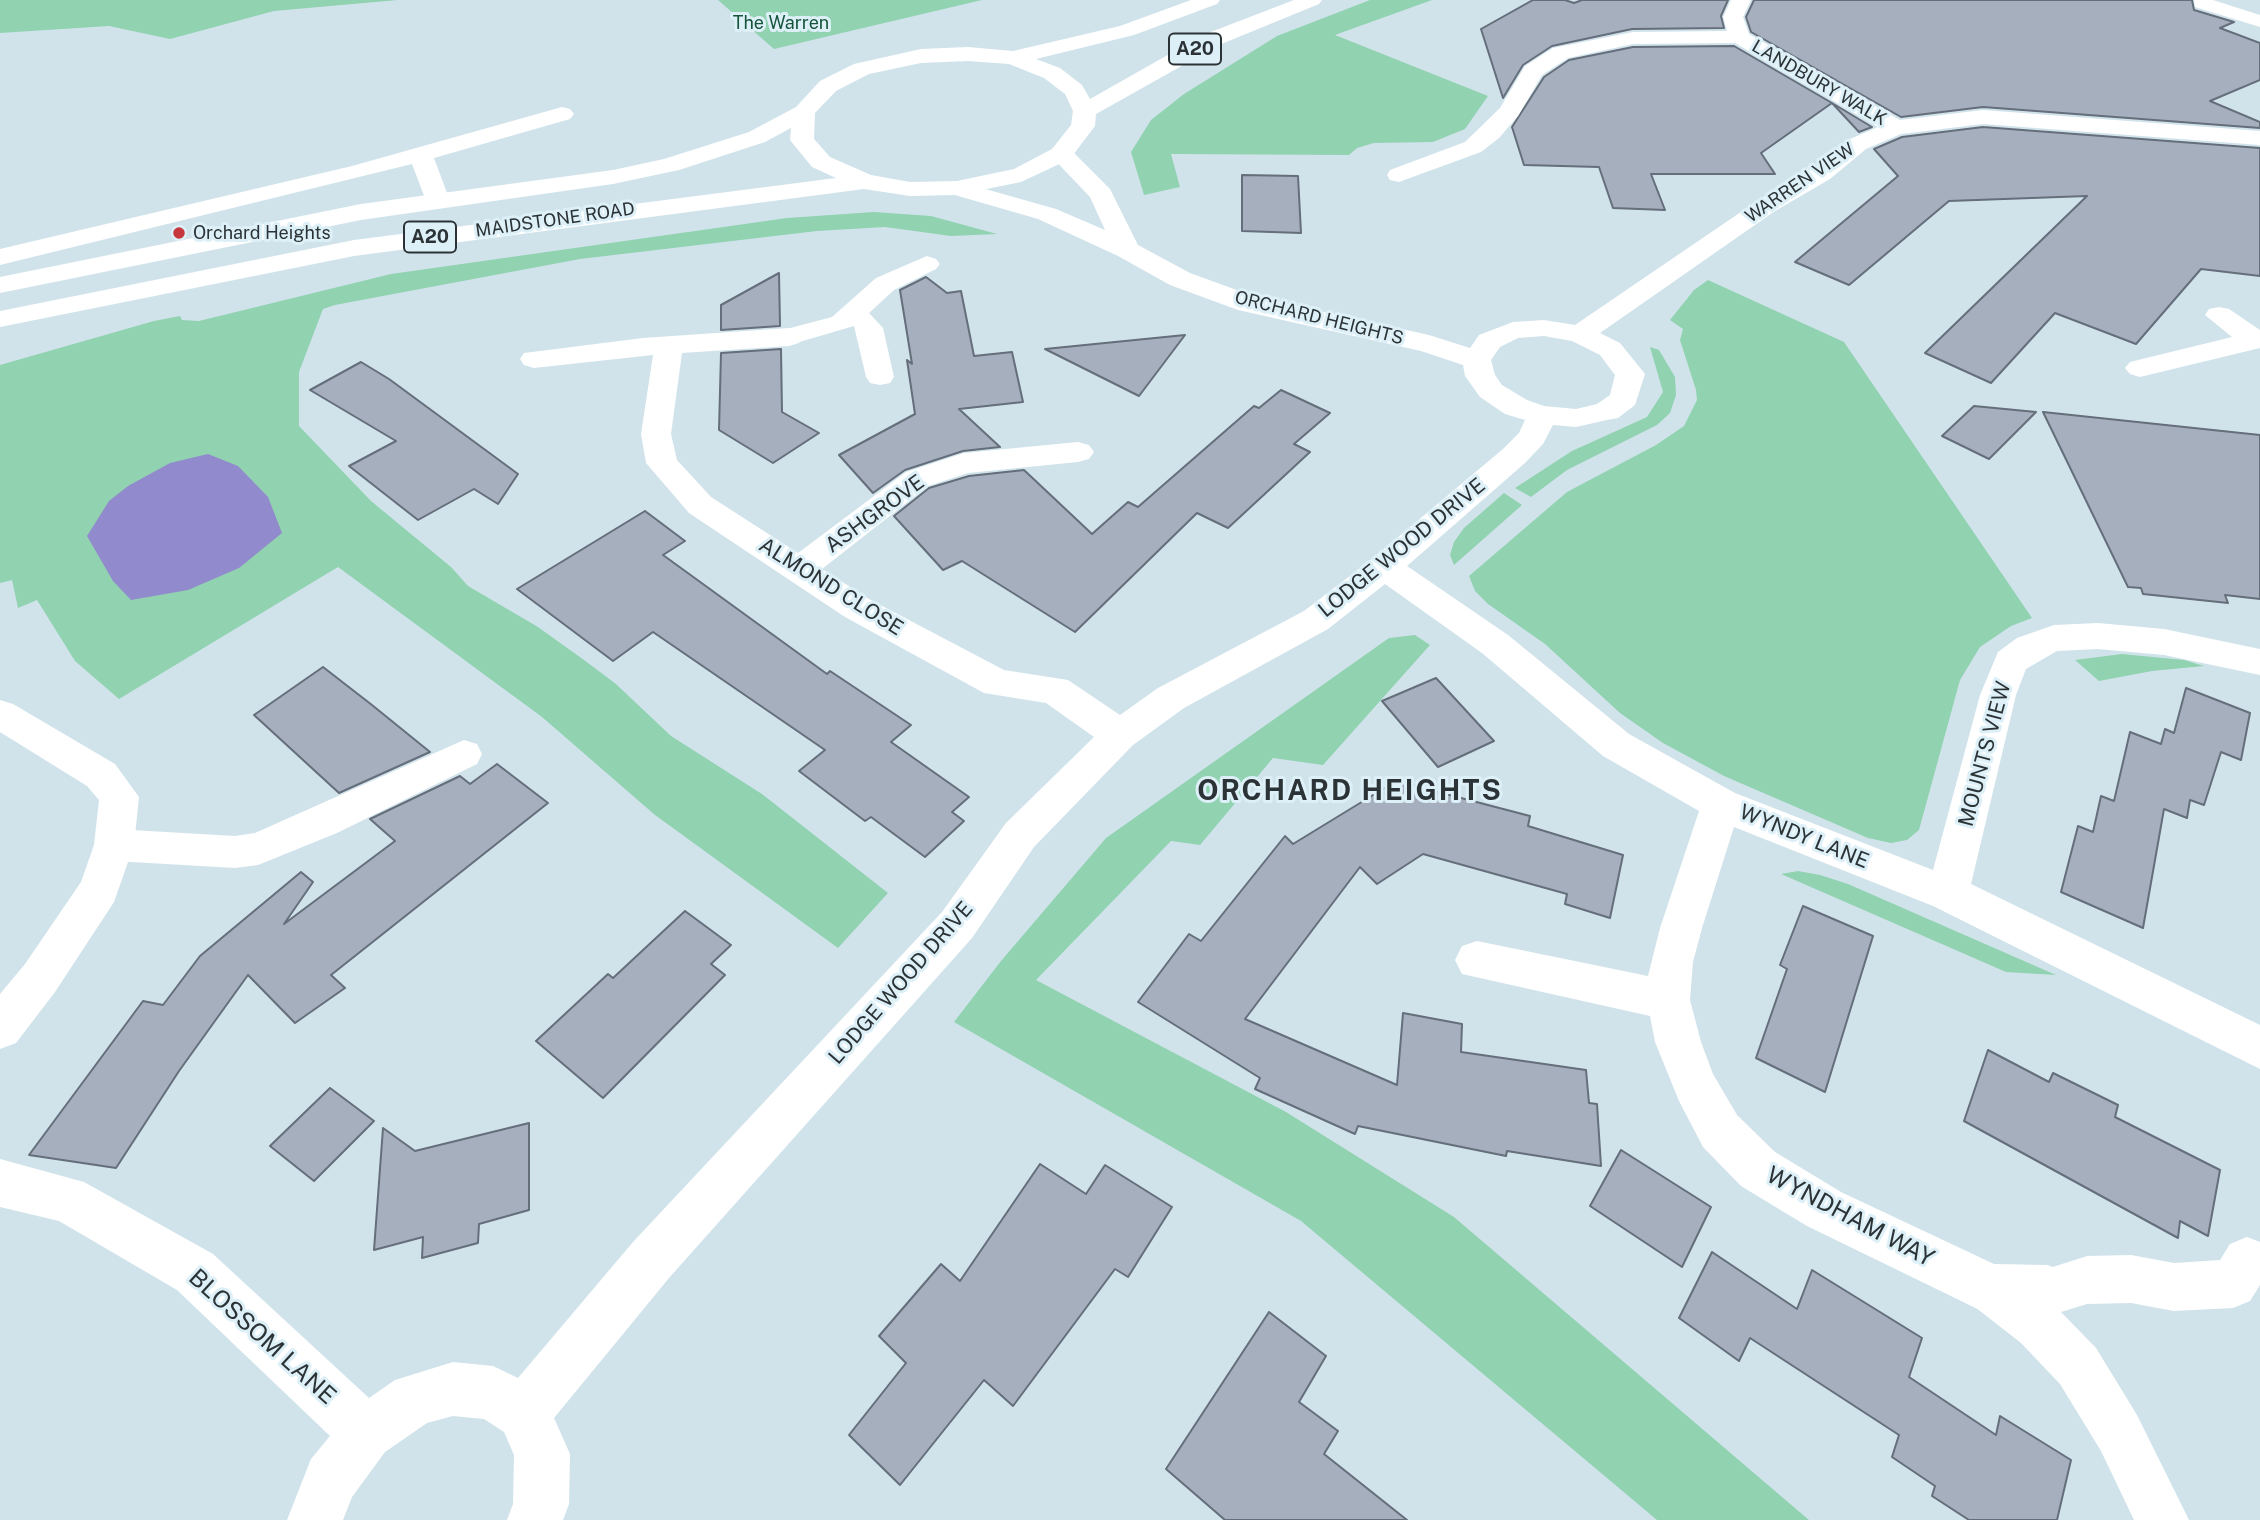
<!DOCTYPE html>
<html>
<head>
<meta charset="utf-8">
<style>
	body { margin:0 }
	canvas { display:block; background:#d0e3eb }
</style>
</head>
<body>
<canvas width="2260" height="1520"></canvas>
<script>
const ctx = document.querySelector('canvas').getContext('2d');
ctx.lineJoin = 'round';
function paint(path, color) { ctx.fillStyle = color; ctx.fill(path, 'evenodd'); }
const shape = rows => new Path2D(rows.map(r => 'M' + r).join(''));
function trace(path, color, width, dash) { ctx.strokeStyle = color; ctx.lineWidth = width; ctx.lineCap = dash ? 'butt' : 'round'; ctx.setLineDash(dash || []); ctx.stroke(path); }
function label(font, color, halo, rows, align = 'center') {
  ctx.font = font + ' "Public Sans",sans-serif'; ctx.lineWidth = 6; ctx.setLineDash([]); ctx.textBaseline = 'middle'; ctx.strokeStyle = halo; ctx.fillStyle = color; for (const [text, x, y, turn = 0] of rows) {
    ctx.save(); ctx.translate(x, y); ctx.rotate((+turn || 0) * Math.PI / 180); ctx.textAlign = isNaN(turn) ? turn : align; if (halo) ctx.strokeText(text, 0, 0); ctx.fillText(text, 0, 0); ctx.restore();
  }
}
paint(shape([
	[0,0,398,0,274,11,170,39,109,26,0,33],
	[718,0,982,0,774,49],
	[1370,0,1432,0,1335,35,1488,96,1465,129,1433,142,1374,143,1357,148,1349,155,1171,154,1180,187,1144,195,1131,152,1151,120,1184,94,1277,36],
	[874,212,931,216,997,234,951,236,885,227,817,231,580,259,335,305,323,309,299,372,299,426,371,501,451,567,468,586,538,627,584,660,616,684,671,736,762,794,888,893,838,948,655,815,542,717,338,567,119,699,75,661,37,600,18,608,12,580,0,583,0,365,154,321,180,316,182,320,199,321,391,274,787,218],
	[1708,280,1844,342,2032,618,2011,626,1980,647,1960,680,1919,830,1907,840,1891,843,1868,838,1724,776,1663,743,1620,713,1545,644,1488,604,1475,591,1469,576,1567,492,1656,445,1684,426,1697,400,1696,390,1680,340,1683,329,1670,320,1694,290],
	[1650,347,1659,350,1675,377,1676,395,1670,413,1657,425,1567,470,1531,497,1515,488,1572,451,1647,417,1663,392],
	[1504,493,1522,505,1454,565,1450,555,1454,542,1464,528],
	[1415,635,1430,645,1323,765,1273,758,1200,845,1171,841,1036,980,1286,1112,1454,1217,1809,1520,1657,1520,1301,1221,954,1022,1001,961,1106,838,1389,638],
	[2122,654,2184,660,2204,666,2152,671,2099,681,2075,660],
	[1798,871,1820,875,1848,884,2056,975,2006,972,1781,874]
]), '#91d2b1');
paint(shape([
	[208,454,238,466,268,497,282,533,239,568,188,590,131,600,113,581,87,536,109,501,128,486,170,463]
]), '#918acc');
const building = shape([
	[1533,0,1565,0,1574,3,1582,0,1728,0,1721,16,1724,28,1632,29,1552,46,1523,65,1503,98,1481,29,1533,0],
	[1754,0,2192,0,2194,10,2234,22,2220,28,2260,43,2260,80,2210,101,2260,122,2260,128,1983,107,1901,117,1751,32,1746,17,1754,0],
	[1734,46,1832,103,1761,153,1775,174,1651,174,1665,210,1613,208,1599,167,1524,165,1512,127,1544,77,1569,60,1633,47,1734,46],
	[1832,103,1872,127,1859,132,1832,103],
	[1983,127,2260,148,2260,276,2201,269,2136,344,2055,313,1991,383,1925,353,2087,196,1949,201,1849,285,1795,262,1898,176,1874,149,1902,137,1983,127],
	[1242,175,1298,176,1301,233,1242,231,1242,175],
	[779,273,780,326,721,330,721,305,779,273],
	[926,277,947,293,961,291,974,356,1012,352,1023,402,959,409,1000,447,963,451,905,470,873,493,839,455,915,414,907,360,912,364,900,290,926,277],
	[1185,335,1139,396,1045,349,1185,335],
	[781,349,782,412,819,433,773,463,719,430,721,353,781,349],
	[361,362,389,379,518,474,498,504,474,489,418,520,349,466,396,441,310,390,361,362],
	[1281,390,1330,413,1294,444,1310,452,1228,528,1197,513,1075,632,962,561,943,570,894,516,929,488,969,476,1024,470,1092,534,1128,502,1138,507,1254,406,1259,408,1281,390],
	[1974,406,2036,412,1989,459,1942,436,1974,406],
	[2043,412,2260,435,2260,599,2225,595,2228,603,2143,594,2141,588,2128,587,2043,412],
	[645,511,685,541,663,555,827,674,830,671,911,725,891,742,969,797,952,812,964,821,925,857,871,817,865,821,799,771,825,750,653,632,613,661,517,589,645,511],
	[323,667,372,705,430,752,339,793,254,715,323,667],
	[1436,678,1494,741,1438,767,1382,701,1436,678],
	[2186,688,2250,713,2241,760,2221,752,2204,805,2190,800,2187,818,2164,809,2143,928,2061,892,2078,826,2093,832,2101,796,2114,801,2130,732,2161,744,2165,729,2174,733,2186,688],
	[497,764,548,803,331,975,345,988,295,1023,248,975,179,1071,116,1168,29,1155,143,1001,163,1005,200,956,301,872,313,882,284,924,395,841,370,819,460,776,470,784,497,764],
	[1396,781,1530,816,1528,826,1623,855,1610,918,1565,904,1567,894,1423,854,1377,884,1360,867,1245,1019,1397,1085,1403,1013,1462,1024,1461,1052,1586,1070,1589,1103,1597,1104,1601,1166,1507,1151,1506,1156,1358,1126,1355,1134,1255,1089,1260,1078,1138,1002,1189,934,1201,941,1285,836,1293,844,1396,781],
	[1803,906,1873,936,1825,1092,1756,1058,1787,969,1780,965,1803,906],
	[685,911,731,945,711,964,725,975,603,1098,536,1041,608,974,613,978,685,911],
	[1988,1050,2049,1082,2053,1073,2118,1105,2115,1117,2220,1170,2208,1236,2180,1221,2178,1238,1964,1121,1988,1050],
	[330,1088,374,1121,314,1181,270,1146,330,1088],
	[529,1123,529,1210,479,1224,478,1243,422,1258,423,1237,374,1250,383,1128,415,1151,529,1123],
	[1621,1150,1711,1207,1682,1267,1590,1206,1621,1150],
	[1040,1164,1086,1194,1105,1165,1172,1207,1128,1277,1115,1269,1013,1406,984,1380,900,1485,849,1435,906,1363,879,1336,941,1264,960,1281,1040,1164],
	[1712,1252,1797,1309,1812,1270,1922,1338,1909,1377,1996,1435,2000,1416,2071,1460,2057,1520,1969,1520,1932,1496,1935,1486,1892,1457,1899,1435,1750,1338,1739,1361,1679,1318,1712,1252],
	[1269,1312,1326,1356,1299,1402,1338,1431,1324,1454,1407,1520,1225,1520,1166,1469,1269,1312]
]);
paint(building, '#a5afbd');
trace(building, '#656e7b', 2);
paint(shape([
	[2194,0,2213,0,2260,15,2260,27,2195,7,2194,0],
	[927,256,936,259,940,264,936,269,894,290,869,313,883,328,894,377,890,383,880,385,870,383,866,377,854,326,789,345,779,343,775,337,779,331,832,317,876,278,927,256],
	[464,740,477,744,482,754,477,764,337,833,258,865,235,868,114,861,100,856,95,845,100,834,114,829,235,836,255,833,464,740],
	[2247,1237,2260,1242,2260,1285,2250,1301,2233,1308,2174,1311,2131,1303,2087,1304,2061,1312,2096,1348,2137,1415,2189,1520,2134,1520,2101,1451,2060,1384,2021,1343,1975,1307,1968,1290,1975,1273,1992,1266,2026,1285,2031,1274,2087,1256,2131,1255,2174,1263,2220,1260,2230,1244,2247,1237]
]), '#fff');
paint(shape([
	[1731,0,1751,0,1743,17,1749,34,1900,120,1983,110,2260,131,2260,145,1983,124,1901,134,1866,149,1830,179,1775,211,1600,333,1620,343,1645,374,1635,405,1618,418,1607,420,1576,427,1553,425,1543,444,1525,463,1407,566,1508,635,1629,734,1735,793,1933,870,1980,695,1998,652,2017,638,2054,625,2098,623,2164,629,2260,649,2260,675,2164,655,2098,649,2057,651,2026,669,2016,695,1971,884,2260,1025,2260,1069,1933,906,1734,827,1702,928,1693,962,1690,1000,1701,1042,1713,1074,1737,1115,1775,1152,1841,1192,1994,1264,2048,1265,2066,1273,2074,1291,2066,1309,2048,1317,1992,1316,1807,1226,1741,1186,1703,1147,1679,1101,1655,1042,1650,1016,1462,974,1455,960,1462,946,1477,941,1648,976,1660,928,1699,811,1603,756,1482,653,1385,584,1328,629,1184,708,1133,745,1034,847,972,938,669,1278,554,1418,570,1454,569,1504,563,1520,507,1520,513,1504,514,1455,504,1432,484,1419,453,1416,427,1423,385,1452,352,1497,343,1520,287,1520,311,1459,330,1436,177,1290,59,1221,0,1207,0,1159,84,1182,213,1254,369,1398,395,1380,453,1362,493,1366,518,1378,633,1242,942,912,1006,823,1094,737,1046,703,984,693,845,617,689,513,646,463,641,434,653,355,534,368,524,365,520,359,524,353,643,338,789,328,799,331,803,337,799,343,789,346,682,353,671,434,677,460,711,497,798,553,906,472,964,453,1078,442,1089,445,1094,452,1089,459,1078,462,968,473,928,486,822,569,869,599,1004,670,1068,680,1120,715,1158,688,1304,611,1372,559,1503,449,1519,433,1525,420,1505,414,1480,397,1465,376,1463,365,1421,351,1238,310,1170,285,1118,256,1038,219,948,193,945,188,948,183,957,181,1056,209,1105,230,1090,197,1049,154,1052,149,1061,147,1070,149,1110,189,1138,245,1190,273,1256,297,1429,335,1470,348,1479,335,1513,322,1544,320,1575,325,1757,201,1812,169,1850,139,1878,127,1735,43,1633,44,1568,58,1542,75,1518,116,1499,138,1481,152,1399,182,1390,180,1387,175,1390,170,1465,142,1500,108,1525,66,1553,48,1633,32,1727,31,1723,17,1731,0],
	[1544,336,1572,341,1600,355,1615,375,1610,395,1597,404,1576,409,1544,406,1527,400,1502,385,1495,375,1491,360,1500,347,1518,338,1544,336],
	[562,107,570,109,574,114,570,119,434,158,450,201,446,206,428,206,412,164,0,265,0,249,352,166,562,107],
	[2219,307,2229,309,2260,330,2260,348,2140,377,2130,374,2125,368,2130,362,2232,337,2205,315,2209,309,2219,307],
	[0,700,13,704,115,764,139,797,134,845,114,902,55,992,16,1043,0,1049,0,994,25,964,81,882,94,845,99,800,87,786,0,732,0,700]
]), '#fff');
paint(shape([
	[1191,0,1220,0,1217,4,1134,35,1036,59,1060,68,1082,85,1090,99,1203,35,1294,0,1322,0,1319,4,1219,45,1096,114,1095,126,1070,159,1021,182,957,195,910,196,864,189,354,256,0,327,0,311,354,240,836,178,812,167,790,140,791,128,765,142,679,170,613,184,361,220,0,293,0,277,361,204,613,170,664,159,749,132,796,107,820,81,854,64,921,49,968,47,1013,51,1120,26,1191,0],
	[968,61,1009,64,1044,78,1065,94,1073,111,1071,125,1052,149,1014,169,957,181,910,182,871,175,830,157,814,139,815,113,836,91,869,74,921,63,968,61]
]), '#fff');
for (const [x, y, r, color] of [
	[179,233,7,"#c7373e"]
]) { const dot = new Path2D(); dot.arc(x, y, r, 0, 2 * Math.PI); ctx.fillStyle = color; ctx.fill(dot); trace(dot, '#ddf0f8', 2.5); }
label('18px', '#15543a', '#ddf0f8', [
	["The Warren",781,23]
]);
label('18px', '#2c3336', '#ddf0f8', [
	["LANDBURY WALK",1819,83,30],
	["WARREN VIEW",1800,183,-34],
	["MAIDSTONE ROAD",555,220,-8],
	["ORCHARD HEIGHTS",1319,318,14]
]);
label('18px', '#2c3336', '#ddf0f8', [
	["Orchard Heights",193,233]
], 'left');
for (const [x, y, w] of [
	[1195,49,52],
	[430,237,52]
]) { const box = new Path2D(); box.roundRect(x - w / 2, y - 15.5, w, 31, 5); ctx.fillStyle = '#ddf0f8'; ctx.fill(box); trace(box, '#2c3336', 2); }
label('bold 19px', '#2c3336', null, [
	["A20",1195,49],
	["A20",430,237]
]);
label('21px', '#2c3336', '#ddf0f8', [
	["ASHGROVE",875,514,-36],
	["LODGE WOOD DRIVE",1402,548,-39],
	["ALMOND CLOSE",831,587,32],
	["MOUNTS VIEW",1985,754,-75],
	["WYNDY LANE",1804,837,22],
	["LODGE WOOD DRIVE",901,983,-49]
]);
label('24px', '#2c3336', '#ddf0f8', [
	["WYNDHAM WAY",1850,1217,28],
	["BLOSSOM LANE",262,1337,42]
]);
ctx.letterSpacing = '2px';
label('bold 28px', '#2c3336', '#ddf0f8', [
	["ORCHARD HEIGHTS",1350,791]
]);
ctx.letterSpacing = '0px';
</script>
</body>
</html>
